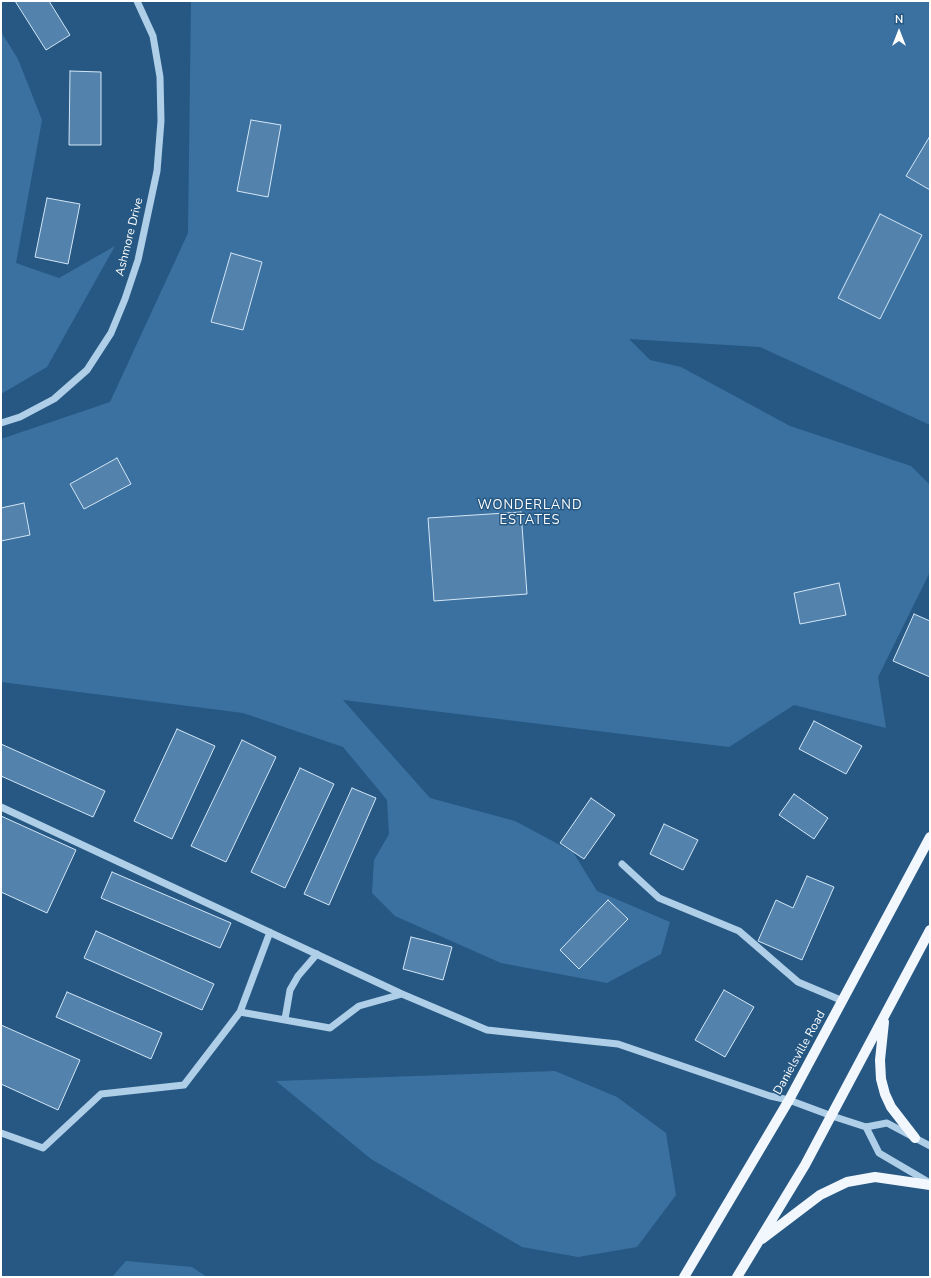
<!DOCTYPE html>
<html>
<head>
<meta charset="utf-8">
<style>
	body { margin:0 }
	#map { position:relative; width:931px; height:1278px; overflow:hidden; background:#265883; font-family:"Nunito Sans",sans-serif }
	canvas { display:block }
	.frame { position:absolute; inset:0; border:2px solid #fff; pointer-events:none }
	.north { position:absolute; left:879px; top:12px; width:40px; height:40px; -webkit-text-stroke:3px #265883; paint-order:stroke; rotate:0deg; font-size:11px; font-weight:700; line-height:16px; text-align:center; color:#fff }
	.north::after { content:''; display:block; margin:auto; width:14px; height:18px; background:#fff; clip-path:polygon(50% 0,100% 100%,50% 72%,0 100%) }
</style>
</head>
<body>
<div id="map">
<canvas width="931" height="1278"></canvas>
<div class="frame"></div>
<div class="north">N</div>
</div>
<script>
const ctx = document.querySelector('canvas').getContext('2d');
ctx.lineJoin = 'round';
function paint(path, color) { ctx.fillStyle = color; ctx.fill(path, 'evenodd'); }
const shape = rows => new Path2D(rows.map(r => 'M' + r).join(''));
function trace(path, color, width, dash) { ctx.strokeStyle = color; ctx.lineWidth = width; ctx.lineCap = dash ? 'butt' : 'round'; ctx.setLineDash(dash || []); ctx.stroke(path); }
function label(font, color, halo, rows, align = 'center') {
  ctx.font = font + ' "Nunito Sans",sans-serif'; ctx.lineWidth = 3; ctx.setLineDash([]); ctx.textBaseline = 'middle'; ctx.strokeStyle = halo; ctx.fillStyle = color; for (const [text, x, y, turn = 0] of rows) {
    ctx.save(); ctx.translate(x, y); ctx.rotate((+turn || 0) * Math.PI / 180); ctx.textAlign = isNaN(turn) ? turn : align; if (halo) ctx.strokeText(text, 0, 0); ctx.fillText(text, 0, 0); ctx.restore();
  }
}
paint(shape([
	[191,1,930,1,930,425,760,347,629,339,650,360,681,367,790,426,911,466,930,485,930,572,878,677,886,728,794,705,729,747,343,700,430,798,515,821,573,852,597,891,670,922,661,954,607,983,501,963,395,916,372,893,374,860,389,834,387,800,343,747,243,713,1,682,1,439,110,402,188,233],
	[1,32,18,59,42,120,16,263,59,278,115,246,47,367,1,394],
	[555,1071,617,1097,666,1133,676,1195,637,1247,578,1257,522,1247,371,1159,276,1081],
	[126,1261,192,1267,207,1277,112,1277]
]), '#3b71a0');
const building = shape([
	[15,1,49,1,70,35,46,50,15,1],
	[70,71,101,72,101,145,69,145,70,71],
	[251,120,281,125,268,197,237,191,251,120],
	[930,136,930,190,906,176,930,136],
	[47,198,80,204,68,264,35,257,47,198],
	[880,214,922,235,880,319,838,298,880,214],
	[231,253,262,262,243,330,211,322,231,253],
	[117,458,131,484,84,509,70,484,117,458],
	[24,503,30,535,1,541,1,508,24,503],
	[521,512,527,594,434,601,428,518,521,512],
	[839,583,846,615,800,624,794,593,839,583],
	[914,614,930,621,930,677,893,661,914,614],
	[814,721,862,746,846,774,799,749,814,721],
	[177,729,215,746,172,839,134,821,177,729],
	[242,740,276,757,226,862,191,846,242,740],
	[1,744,105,791,93,817,1,776,1,744],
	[300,768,334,784,285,888,251,872,300,768],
	[352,788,376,798,329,905,304,894,352,788],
	[794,794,828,818,814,839,779,815,794,794],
	[591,798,615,815,584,859,560,843,591,798],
	[1,816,76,850,47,913,1,892,1,816],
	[664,824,698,840,683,870,650,854,664,824],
	[112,872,231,923,220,948,101,898,112,872],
	[807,876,834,887,802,960,758,941,776,900,793,908,807,876],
	[608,900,628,919,579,969,560,950,608,900],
	[96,931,214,984,202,1010,84,958,96,931],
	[411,937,452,947,443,980,403,969,411,937],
	[724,990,754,1007,725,1057,695,1040,724,990],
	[67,992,162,1033,151,1059,56,1017,67,992],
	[1,1025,80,1060,58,1110,1,1084,1,1025]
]);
paint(building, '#5383ac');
trace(building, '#d3e6f6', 1);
trace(shape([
	[1,423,20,417,54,399,87,370,111,333,125,299,138,260,157,171,161,121,160,77,153,36,137,1],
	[1,807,402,994,487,1030,618,1044,770,1096,789,1100,832,1116,866,1127,887,1123,930,1146],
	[622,864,659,898,739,931,798,982,843,1001],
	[240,1012,330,1028,359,1006,402,994],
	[285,1019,290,990,298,976,317,954],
	[866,1127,879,1153,930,1183],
	[1,1133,43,1148,101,1094,184,1085,240,1012,270,932]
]), '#afcee7', 7);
trace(shape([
	[884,1022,880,1060,881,1079,885,1094,891,1107,915,1138],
	[762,1239,820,1195,847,1182,875,1177,930,1185],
	[684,1277,789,1100,930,837],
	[737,1277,805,1165,930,930]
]), '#f1f7fd', 10);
label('12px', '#fff', '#265883', [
	["Ashmore Drive",130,237,-76],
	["Danielsville Road",800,1053,-61]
]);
ctx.letterSpacing = '1px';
label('13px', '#fff', '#265883', [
	["WONDERLAND",530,506],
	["ESTATES",530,521]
]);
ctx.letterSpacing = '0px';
</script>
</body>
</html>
